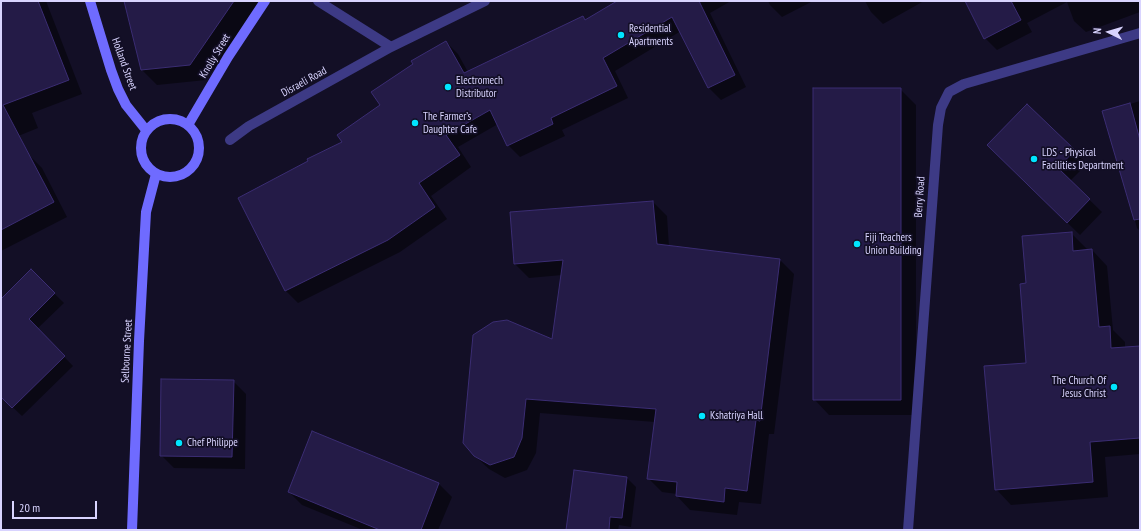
<!DOCTYPE html>
<html>
<head>
<meta charset="utf-8">
<style>
	body { margin:0 }
	#map { position:relative; width:1141px; height:531px; overflow:hidden; background:#130f26; font-family:"PT Sans Narrow",sans-serif }
	canvas { display:block }
	.frame { position:absolute; inset:0; border:2px solid #d9d4ff; pointer-events:none }
	.north { position:absolute; left:1089px; top:12px; width:40px; height:40px; -webkit-text-stroke:3px #130f26; paint-order:stroke; rotate:275deg; font-size:11px; font-weight:700; line-height:16px; text-align:center; color:#d9d4ff }
	.north::after { content:''; display:block; margin:auto; width:14px; height:18px; background:#d9d4ff; clip-path:polygon(50% 0,100% 100%,50% 72%,0 100%) }
	.scale { position:absolute; left:12px; top:501px; width:85px; height:18px; box-sizing:border-box; border:2px solid #d9d4ff; border-top:0; padding-left:5px; font-size:12px; line-height:14px; white-space:nowrap; color:#d9d4ff; -webkit-text-stroke:3px #130f26; paint-order:stroke }
</style>
</head>
<body>
<div id="map">
<canvas width="1141" height="531"></canvas>
<div class="frame"></div>
<div class="north">N</div>
<div class="scale">20 m</div>
</div>
<script>
const ctx = document.querySelector('canvas').getContext('2d');
ctx.lineJoin = 'round';
function paint(path, color) { ctx.fillStyle = color; ctx.fill(path, 'evenodd'); }
const shape = rows => new Path2D(rows.map(r => 'M' + r).join(''));
function trace(path, color, width, dash) { ctx.strokeStyle = color; ctx.lineWidth = width; ctx.lineCap = dash ? 'butt' : 'round'; ctx.setLineDash(dash || []); ctx.stroke(path); }
function label(font, color, halo, rows, align = 'center') {
  ctx.font = font + ' "PT Sans Narrow",sans-serif'; ctx.lineWidth = 3.5; ctx.setLineDash([]); ctx.textBaseline = 'middle'; ctx.strokeStyle = halo; ctx.fillStyle = color; for (const [text, x, y, turn = 0] of rows) {
    ctx.save(); ctx.translate(x, y); ctx.rotate((+turn || 0) * Math.PI / 180); ctx.textAlign = isNaN(turn) ? turn : align; if (halo) ctx.strokeText(text, 0, 0); ctx.fillText(text, 0, 0); ctx.restore();
  }
}
paint(shape([
	[1,1,46,1,82,94,32,113,38,128,1,143],
	[125,1,260,1,206,80,157,85,142,70],
	[619,1,731,1,710,13,746,87,721,100,709,88,681,31,615,71,628,98,562,130,565,136,520,157,508,145,498,124,458,147,471,167,431,196,447,219,400,252,298,303,286,291,239,198,343,142,446,42,458,54,468,72,583,17,586,20],
	[768,1,813,1,782,17,770,5],
	[865,1,924,1,883,24,871,12],
	[966,1,1140,1,1140,12,1086,32,1074,21,1067,2,1027,23,1032,32,997,50,985,38],
	[900,89,916,105,916,415,829,415,814,399],
	[1140,101,1140,231,1137,228,1104,112],
	[1027,105,1087,164,1070,181,1102,212,1080,235,1001,158],
	[28,154,42,168,67,217,1,251,1,168],
	[653,202,667,216,669,247,780,260,794,274,774,434,769,434,761,504,739,502,737,515,690,510,677,496,677,494,662,492,648,478,655,422,540,413,536,453,527,470,505,478,489,469,474,455,553,340,562,275,529,278,515,264],
	[1071,233,1087,249,1087,251,1092,250,1107,266,1113,330,1125,342,1125,348,1140,347,1140,454,1105,457,1108,497,1011,505,996,489,1027,364,1027,284],
	[31,271,64,303,37,329,73,366,22,416,3,398,1,400,1,301],
	[233,381,246,394,245,469,174,468,161,455],
	[313,433,439,484,452,497,438,530,363,530,302,505,289,492],
	[627,478,636,487,631,527,619,525,618,530,567,530]
]), '#0007');
const building = shape([
	[1,1,38,1,69,80,3,105,54,202,1,230,1,1],
	[124,1,234,1,190,65,141,70,124,1],
	[617,1,699,1,735,75,708,88,672,17,603,58,617,86,551,118,553,124,507,146,490,110,446,135,460,155,419,183,435,207,388,240,285,291,238,198,308,161,307,159,342,142,337,135,380,105,371,92,413,64,411,61,446,41,464,73,583,16,585,20,617,1],
	[965,1,1011,1,1021,20,984,39,965,1],
	[813,88,901,88,901,400,813,400,813,88],
	[1130,103,1140,140,1140,219,1134,220,1102,111,1130,103],
	[1027,104,1075,150,1058,168,1090,199,1067,223,987,145,1027,104],
	[653,201,657,244,780,259,760,421,756,420,747,491,725,488,724,502,676,496,677,482,647,479,656,409,526,399,522,438,514,457,490,465,474,456,463,443,473,335,493,322,507,320,552,339,563,260,514,264,510,212,653,201],
	[1072,232,1073,251,1092,249,1099,327,1110,326,1111,348,1140,346,1140,438,1090,442,1093,482,995,490,984,366,1026,363,1020,284,1026,283,1022,236,1072,232],
	[31,269,55,293,29,319,65,356,12,408,1,397,1,299,31,269],
	[161,379,234,380,232,457,160,456,161,379],
	[312,431,439,483,421,530,380,530,288,492,312,431],
	[574,470,627,477,622,518,610,517,609,530,566,530,574,470]
]);
paint(building, '#241b47');
trace(building, '#3b2d73', 1);
trace(shape([
	[318,1,391,47,485,1],
	[230,140,249,126,391,47],
	[908,530,938,125,941,108,949,92,964,84,1140,33]
]), '#3d3a85', 10);
trace(shape([
	[90,1,111,70,118,89,126,105,146,130],
	'141 148a29 29 0 1 1 58 0a29 29 0 1 1-58 0Z',
	[188,125,228,57,265,1],
	[132,530,139,341,146,212,156,174]
]), '#6f6bff', 10);
for (const [x, y, r, color] of [
	[621,35,4,"#00e5ff"],
	[448,87,4,"#00e5ff"],
	[415,123,4,"#00e5ff"],
	[1034,159,4,"#00e5ff"],
	[857,244,4,"#00e5ff"],
	[1114,387,4,"#00e5ff"],
	[702,416,4,"#00e5ff"],
	[179,443,4,"#00e5ff"]
]) { const dot = new Path2D(); dot.arc(x, y, r, 0, 2 * Math.PI); ctx.fillStyle = color; ctx.fill(dot); trace(dot, '#130f26', 1.5); }
label('11px', '#d9d4ff', '#130f26', [
	["Residential",629,29],
	["Apartments",629,42],
	["Electromech",456,81],
	["Distributor",456,94],
	["The Farmer’s",423,117],
	["Daughter Cafe",423,130],
	["LDS - Physical",1042,153],
	["Facilities Department",1042,166],
	["Fiji Teachers",865,238],
	["Union Building",865,251],
	["The Church Of",1106,381,"right"],
	["Jesus Christ",1106,394,"right"],
	["Kshatriya Hall",710,416],
	["Chef Philippe",187,443]
], 'left');
label('11px', '#d9d4ff', '#130f26', [
	["Knolly Street",215,56,-59],
	["Holland Street",124,64,70],
	["Disraeli Road",304,82,-29],
	["Berry Road",920,197,-86],
	["Selbourne Street",127,351,-87]
]);
</script>
</body>
</html>
